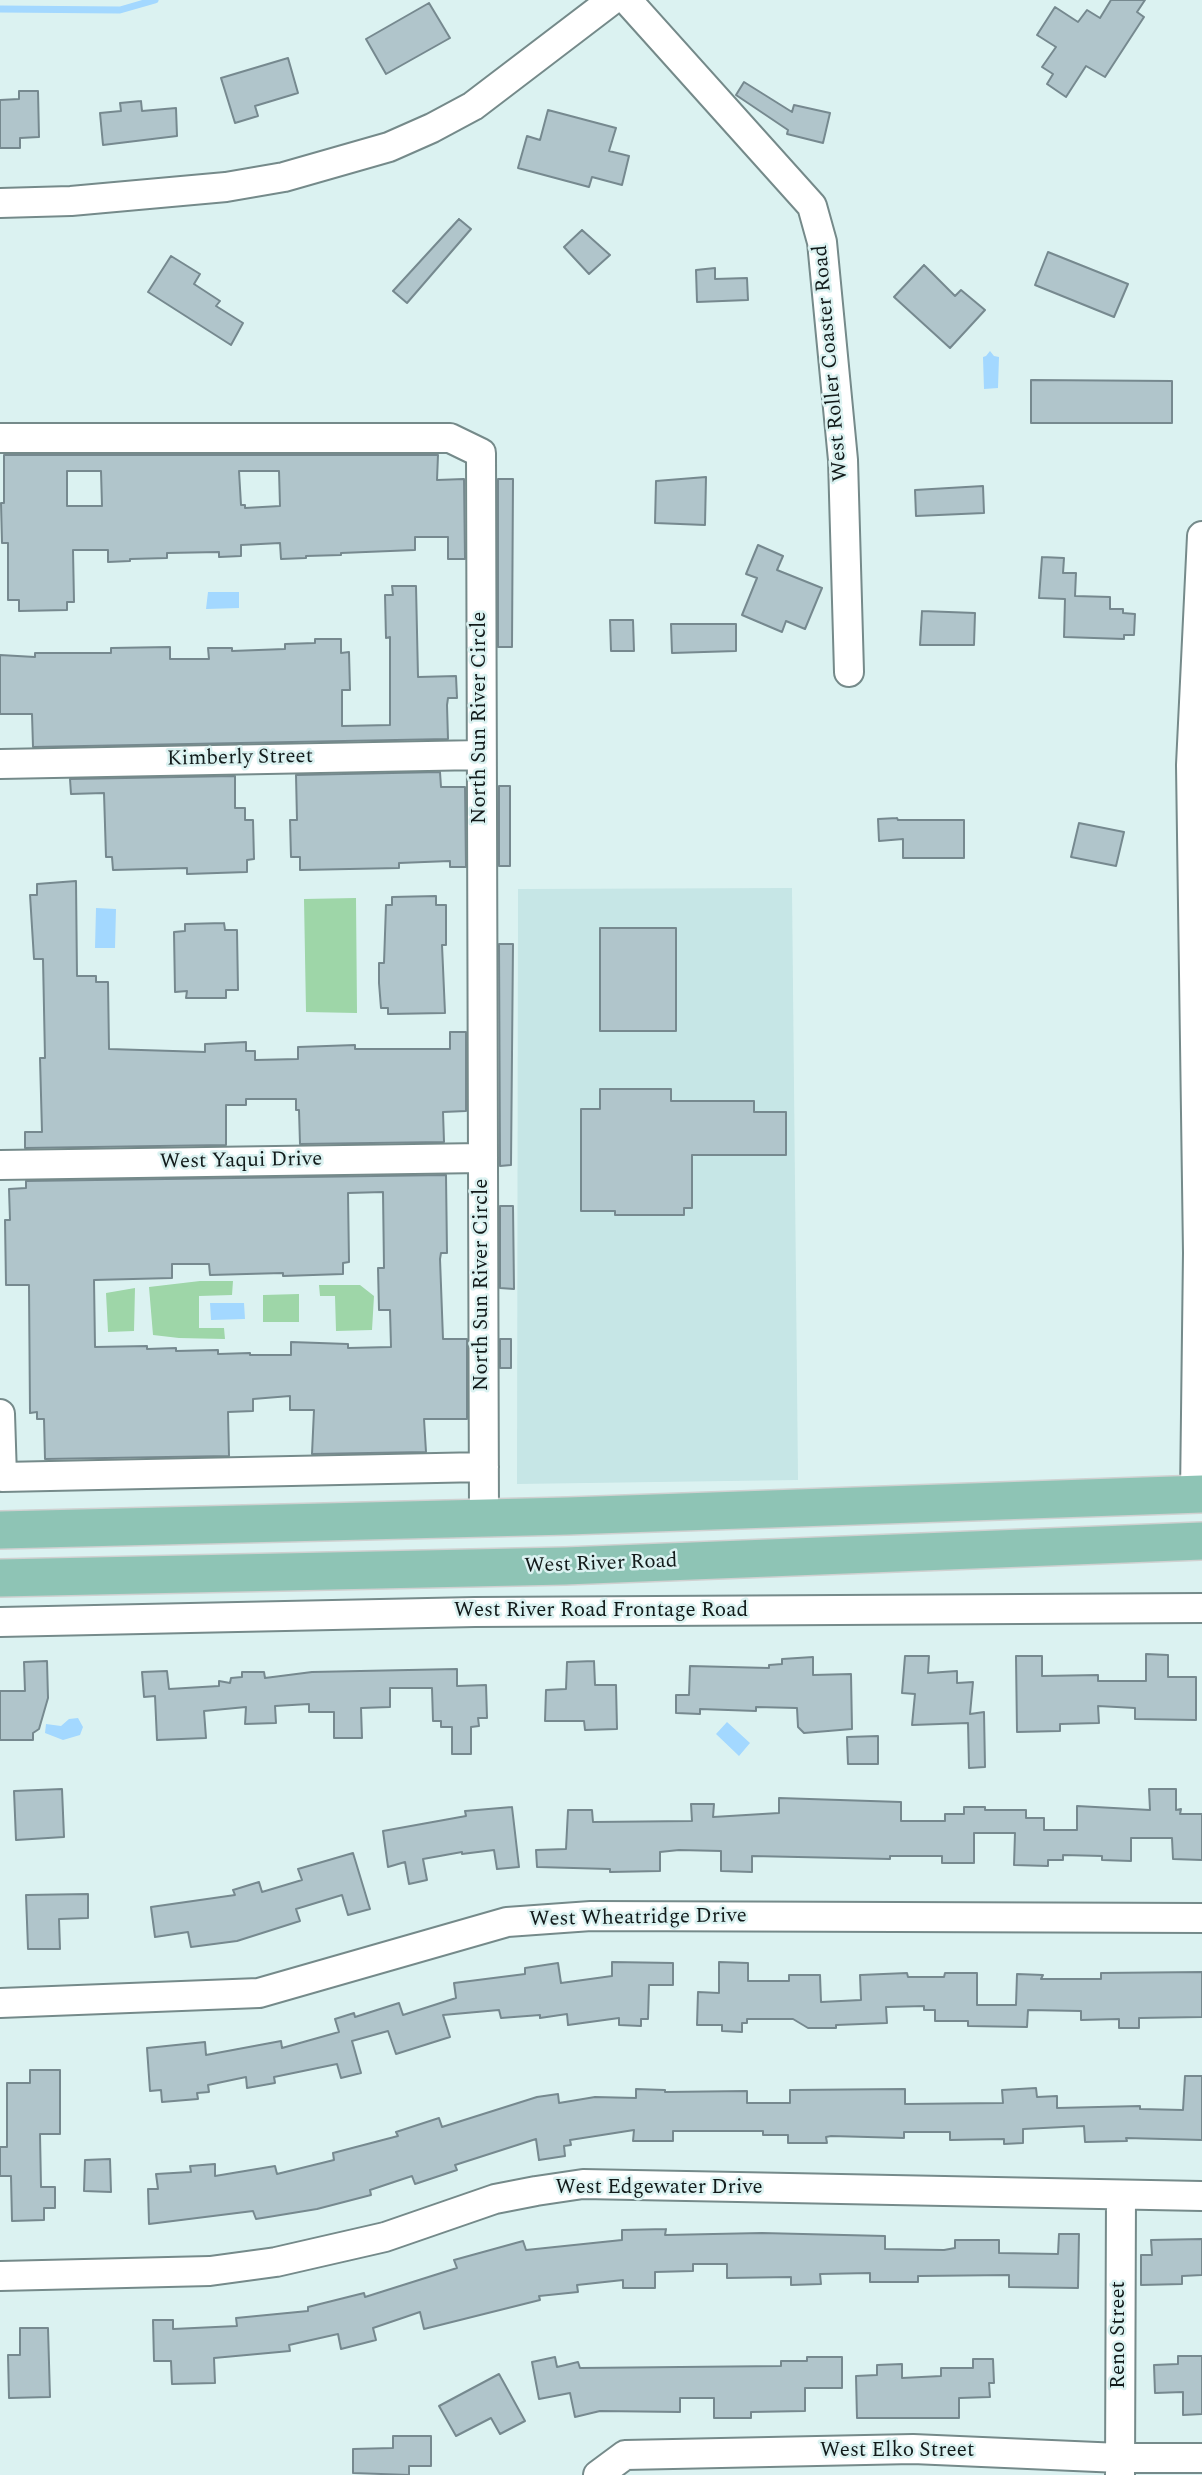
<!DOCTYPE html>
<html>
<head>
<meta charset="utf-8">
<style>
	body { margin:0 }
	canvas { display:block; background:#dbf2f1 }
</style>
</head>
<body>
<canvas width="1202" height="2475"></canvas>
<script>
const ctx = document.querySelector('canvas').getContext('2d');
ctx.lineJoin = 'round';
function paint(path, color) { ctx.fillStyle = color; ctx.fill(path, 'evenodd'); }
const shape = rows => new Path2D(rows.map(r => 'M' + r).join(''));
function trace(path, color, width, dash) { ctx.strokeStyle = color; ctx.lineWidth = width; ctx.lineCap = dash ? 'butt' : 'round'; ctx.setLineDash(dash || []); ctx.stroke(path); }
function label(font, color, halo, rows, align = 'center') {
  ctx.font = font + ' Spectral,serif'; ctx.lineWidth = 5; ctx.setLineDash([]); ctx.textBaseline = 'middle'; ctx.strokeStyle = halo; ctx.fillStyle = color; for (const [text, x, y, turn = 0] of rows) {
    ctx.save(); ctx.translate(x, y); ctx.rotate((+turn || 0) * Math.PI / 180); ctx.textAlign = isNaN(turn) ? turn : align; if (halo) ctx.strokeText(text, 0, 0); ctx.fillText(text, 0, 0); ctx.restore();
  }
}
paint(shape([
	[792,888,798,1480,517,1484,518,889]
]), '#c6e6e6');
paint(shape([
	[356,898,357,1013,306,1012,304,899],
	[200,1281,233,1281,232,1295,199,1296,199,1328,224,1328,225,1339,179,1338,153,1335,149,1287],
	[319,1285,360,1285,374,1296,372,1330,336,1331,335,1296,320,1296],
	[135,1288,134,1331,108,1332,106,1293],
	[299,1294,299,1322,263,1322,263,1295]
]), '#9ed6a8');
paint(shape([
	[990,351,994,356,999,357,998,388,984,389,983,357,986,356],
	[208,592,239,592,239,608,206,609],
	[96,908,116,909,115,948,95,948],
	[210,1303,244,1303,245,1319,211,1320],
	[78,1718,83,1727,80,1735,63,1740,45,1733,46,1724,61,1726,69,1719],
	[727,1722,750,1743,739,1756,716,1734]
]), '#a3d8ff');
trace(shape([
	[0,9,120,10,155,0]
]), '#a3d8ff', 7);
const building = shape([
	[1111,0,1145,0,1137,12,1144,17,1105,77,1086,66,1066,97,1047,84,1053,74,1042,67,1056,47,1037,35,1055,7,1078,22,1087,10,1100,18,1111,0],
	[429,3,450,38,386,74,366,39,429,3],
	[288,58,298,93,255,106,258,116,235,123,221,78,288,58],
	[744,82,792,112,794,105,830,113,823,143,787,134,788,130,736,95,744,82],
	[19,91,38,91,39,137,20,138,20,148,0,148,0,100,19,99,19,91],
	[141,101,142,111,176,108,177,136,103,145,100,113,121,111,120,103,141,101],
	[548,110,616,128,609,151,629,156,622,185,592,177,589,187,518,168,527,136,540,140,548,110],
	[459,219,471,229,407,303,393,291,459,219],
	[582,230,610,255,589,274,564,247,582,230],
	[1048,252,1128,284,1114,317,1035,285,1048,252],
	[171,256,200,274,194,284,220,301,216,306,243,323,231,345,148,292,171,256],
	[924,265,955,296,961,290,985,310,950,348,894,297,924,265],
	[715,268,715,279,747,278,748,300,697,302,696,270,715,268],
	[1031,380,1172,381,1172,423,1031,423,1031,380],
	[4,455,438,455,437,480,464,479,465,559,448,559,448,537,415,537,415,550,341,553,341,555,306,556,306,558,281,559,280,543,241,545,241,556,219,557,219,552,167,553,167,558,130,559,130,561,108,562,108,550,73,550,74,602,67,602,67,610,19,611,19,600,8,600,8,543,2,543,1,503,4,503,4,455],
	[67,471,101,471,102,506,67,506,67,471],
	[239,471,279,471,280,506,245,508,245,505,241,505,239,471],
	[706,477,705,525,655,523,656,481,706,477],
	[498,479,513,479,512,647,498,647,498,479],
	[983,486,984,513,916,516,915,490,983,486],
	[758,545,783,556,777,570,822,588,805,629,786,621,782,632,742,615,757,578,746,574,758,545],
	[1042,557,1064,558,1063,573,1076,573,1075,596,1110,597,1110,609,1123,609,1123,613,1135,614,1134,635,1124,635,1124,639,1064,637,1065,599,1039,598,1042,557],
	[392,586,416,586,418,677,456,676,457,698,448,698,447,705,448,739,33,747,32,714,0,714,0,655,35,657,35,653,111,653,111,648,170,647,170,659,209,659,208,648,232,648,232,651,285,649,285,644,315,643,315,639,341,639,341,653,349,652,350,690,342,690,342,726,390,725,390,637,386,638,385,595,393,595,392,586],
	[922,611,975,613,974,645,920,645,922,611],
	[610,620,633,620,634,651,611,651,610,620],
	[671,624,736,624,736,651,672,653,671,624],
	[440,772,441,787,465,787,466,867,450,867,450,861,399,863,399,868,300,870,300,857,291,857,290,820,297,820,296,775,440,772],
	[235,776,235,808,245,808,245,820,253,820,254,859,247,860,247,872,187,874,187,868,113,870,112,857,106,857,104,793,71,794,70,779,235,776],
	[499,786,510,786,510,866,499,866,499,786],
	[897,818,898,820,964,820,964,858,903,858,903,839,879,841,878,819,897,818],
	[1079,823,1124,832,1116,866,1071,857,1079,823],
	[76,881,77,976,96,976,96,982,108,982,109,1049,205,1052,205,1044,246,1042,246,1051,255,1051,255,1060,298,1059,298,1047,355,1045,355,1049,450,1049,450,1032,466,1032,466,1111,443,1112,444,1142,300,1144,299,1110,296,1110,296,1099,246,1099,246,1105,226,1105,226,1145,25,1148,25,1132,42,1132,40,1058,45,1058,43,959,34,959,30,895,37,895,37,884,76,881],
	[436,896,436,905,446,905,446,945,442,945,445,1013,388,1014,388,1008,381,1008,379,983,379,963,384,963,386,905,392,905,392,897,436,896],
	[224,923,225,930,237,930,238,990,226,990,226,998,186,998,187,991,175,992,174,932,185,931,185,924,224,923],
	[600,928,676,928,676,1031,600,1031,600,928],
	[499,944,513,944,511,1165,500,1166,499,944],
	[600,1089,671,1089,671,1101,754,1101,754,1112,786,1112,786,1155,692,1155,692,1208,684,1208,684,1215,615,1215,615,1211,581,1211,581,1109,600,1109,600,1089],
	[446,1175,447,1253,441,1253,440,1259,443,1339,467,1339,467,1419,424,1419,426,1452,312,1454,314,1410,290,1410,290,1396,253,1399,253,1411,228,1412,229,1456,45,1459,44,1419,37,1419,37,1412,30,1413,29,1285,6,1285,5,1220,10,1220,9,1189,26,1188,26,1181,446,1175],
	[383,1192,384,1268,378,1268,379,1310,390,1310,391,1347,348,1348,348,1344,291,1342,291,1355,250,1355,250,1353,218,1354,218,1350,176,1351,176,1348,147,1349,147,1346,95,1347,94,1280,172,1278,172,1264,209,1264,210,1275,283,1273,283,1276,343,1274,343,1263,349,1262,348,1193,383,1192],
	[500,1206,513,1206,514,1289,500,1288,500,1206],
	[500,1339,511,1339,511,1368,500,1368,500,1339],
	[1146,1654,1168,1655,1168,1677,1196,1677,1196,1720,1135,1719,1135,1708,1098,1706,1099,1723,1060,1724,1060,1731,1017,1732,1016,1656,1042,1656,1042,1676,1098,1675,1098,1681,1146,1681,1146,1654],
	[905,1656,929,1656,928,1673,957,1671,957,1683,973,1682,970,1714,984,1712,985,1767,969,1768,968,1723,912,1725,915,1694,902,1693,905,1656],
	[813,1657,813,1675,851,1674,852,1729,804,1733,798,1727,797,1708,756,1707,756,1711,700,1709,700,1714,676,1713,676,1695,689,1695,690,1666,769,1668,769,1665,782,1664,782,1659,813,1657],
	[47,1661,48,1698,39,1729,33,1733,33,1740,0,1740,0,1691,25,1691,24,1662,47,1661],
	[594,1661,595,1685,616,1685,617,1729,585,1730,584,1721,545,1721,546,1690,566,1689,567,1662,594,1661],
	[457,1669,457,1686,486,1685,487,1718,478,1718,479,1726,471,1727,471,1754,452,1754,452,1727,441,1727,441,1721,433,1721,432,1688,390,1688,390,1707,361,1708,362,1738,334,1738,334,1712,309,1712,309,1704,275,1706,276,1723,245,1724,246,1707,204,1711,206,1738,157,1740,155,1696,144,1697,142,1672,167,1671,169,1689,219,1686,219,1681,230,1683,231,1678,242,1677,242,1672,264,1672,265,1678,312,1672,457,1669],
	[878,1736,878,1764,848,1764,847,1737,878,1736],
	[62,1789,64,1837,16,1840,14,1791,62,1789],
	[1149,1789,1176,1789,1176,1810,1181,1809,1180,1814,1202,1814,1202,1860,1173,1859,1172,1838,1131,1838,1131,1861,1102,1860,1102,1856,1063,1855,1063,1860,1048,1860,1048,1866,1014,1865,1015,1833,974,1833,974,1863,942,1863,942,1856,890,1856,890,1859,752,1856,752,1872,721,1871,721,1851,679,1850,660,1852,660,1871,610,1872,610,1869,537,1867,536,1850,566,1849,568,1810,592,1810,593,1822,692,1821,691,1804,714,1804,713,1817,779,1813,779,1798,901,1802,901,1821,945,1821,945,1814,964,1814,964,1807,985,1807,985,1810,1026,1810,1026,1818,1044,1818,1044,1830,1077,1830,1077,1806,1150,1810,1149,1789],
	[512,1807,519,1867,497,1869,494,1850,462,1854,462,1852,423,1859,427,1880,409,1884,405,1862,388,1867,383,1831,466,1816,465,1811,512,1807],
	[353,1853,370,1909,348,1915,342,1895,296,1909,300,1921,237,1941,191,1947,188,1932,155,1937,151,1907,235,1895,233,1890,259,1882,262,1892,302,1880,298,1869,353,1853],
	[88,1894,88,1918,59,1919,60,1949,28,1949,26,1895,88,1894],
	[612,1962,673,1963,673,1985,649,1985,648,2019,641,2019,641,2026,619,2025,619,2018,568,2025,567,2014,540,2018,540,2015,501,2018,499,2010,443,2015,450,2037,396,2054,388,2031,352,2041,361,2073,341,2078,337,2064,274,2077,275,2083,247,2088,246,2077,208,2085,209,2092,197,2093,198,2099,162,2102,161,2090,150,2091,147,2048,205,2042,206,2055,281,2041,282,2048,339,2032,335,2019,354,2013,355,2017,399,2003,403,2015,456,1998,454,1983,525,1974,525,1968,558,1963,561,1983,612,1976,612,1962],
	[719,1962,748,1963,748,1981,789,1981,789,1975,820,1975,821,2002,861,2000,860,1975,907,1973,908,1977,944,1977,945,1973,977,1973,977,2005,1016,2005,1017,1974,1043,1975,1041,1979,1101,1979,1101,1973,1202,1972,1202,2017,1139,2018,1139,2028,1119,2028,1119,2019,1081,2020,1081,2011,1028,2010,1027,2027,968,2026,968,2021,935,2021,935,2010,924,2010,924,2006,886,2007,887,2023,836,2025,836,2028,808,2028,793,2019,747,2019,747,2023,742,2023,742,2032,722,2031,722,2025,697,2025,698,1992,719,1993,719,1962],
	[30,2070,60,2070,60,2134,40,2134,41,2187,55,2187,55,2208,44,2208,44,2220,12,2221,11,2176,0,2176,0,2147,7,2147,7,2083,30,2083,30,2070],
	[1185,2076,1202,2076,1202,2140,1126,2138,1127,2141,1085,2142,1084,2126,1023,2129,1023,2143,1004,2144,1004,2139,950,2140,950,2132,904,2132,904,2138,831,2136,826,2137,827,2143,788,2143,788,2135,763,2135,763,2131,673,2131,673,2141,633,2141,634,2130,570,2140,571,2145,564,2146,565,2156,539,2160,536,2139,455,2165,457,2170,415,2184,412,2176,370,2190,371,2195,317,2209,256,2219,253,2211,149,2224,148,2189,158,2189,156,2174,191,2172,190,2166,215,2164,215,2176,275,2166,277,2174,334,2160,333,2153,398,2136,396,2132,439,2118,442,2127,537,2097,558,2094,559,2103,595,2097,636,2098,636,2089,665,2090,665,2092,747,2091,747,2103,790,2103,790,2090,905,2089,905,2104,1003,2103,1002,2090,1036,2088,1037,2097,1057,2096,1057,2108,1140,2106,1140,2109,1183,2110,1185,2076],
	[110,2159,111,2192,84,2191,85,2160,110,2159],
	[666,2229,665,2235,762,2233,885,2236,885,2249,944,2250,955,2248,955,2240,999,2240,999,2253,1058,2254,1059,2234,1079,2234,1078,2288,1009,2287,1009,2275,918,2276,918,2282,870,2282,870,2273,820,2274,821,2284,791,2285,791,2277,727,2278,727,2264,693,2264,693,2271,655,2272,655,2288,623,2288,623,2280,577,2285,578,2292,539,2296,540,2300,424,2329,420,2312,373,2328,376,2340,341,2349,338,2334,289,2345,290,2351,214,2358,215,2383,172,2384,171,2361,154,2361,153,2320,173,2320,173,2329,237,2326,236,2318,308,2311,308,2307,364,2293,365,2297,457,2268,454,2260,523,2241,526,2250,622,2240,622,2230,666,2229],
	[1202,2239,1202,2275,1182,2276,1182,2284,1141,2285,1141,2255,1152,2255,1151,2240,1202,2239],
	[20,2328,48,2328,50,2397,9,2398,8,2355,20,2355,20,2328],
	[1178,2356,1202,2356,1202,2414,1183,2415,1183,2392,1155,2393,1154,2365,1178,2364,1178,2356],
	[555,2357,557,2367,578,2362,580,2368,781,2366,781,2361,807,2361,807,2357,842,2357,842,2388,805,2388,805,2411,751,2412,751,2418,714,2418,714,2398,680,2398,680,2412,600,2411,575,2417,570,2393,539,2399,532,2362,555,2357],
	[973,2359,993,2359,994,2383,989,2383,990,2397,959,2398,959,2418,857,2418,856,2376,877,2375,877,2365,902,2364,902,2378,941,2376,941,2368,973,2368,973,2359],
	[499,2374,525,2421,500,2434,491,2418,456,2436,439,2406,499,2374],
	[393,2436,431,2436,431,2466,409,2466,409,2475,353,2473,353,2449,393,2448,393,2436]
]);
paint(building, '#b0c5cb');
trace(building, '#76898f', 2);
const minor = shape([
	[627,0,812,206,822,242,843,460,849,672],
	[0,203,71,201,226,187,284,177,389,147,432,128,473,106,612,0],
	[0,438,450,438,481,453,484,1518],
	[0,764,481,755],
	[0,1165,482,1158],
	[0,1414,2,1477,484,1467],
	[1195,1494,1198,1253,1191,765,1202,536],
	[0,1622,475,1612,1202,1608],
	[0,2003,259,1993,507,1922,591,1916,1202,1918],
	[0,2276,210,2271,276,2262,385,2237,495,2199,536,2191,583,2184,1202,2196],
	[598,2475,625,2455,913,2449,1120,2458,1202,2458],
	[1120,2475,1121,2195]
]);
const major = shape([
	[0,1530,568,1516,1202,1494],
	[0,1578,565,1566,1202,1541]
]);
trace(minor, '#758a8a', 32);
trace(major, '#d0d1d1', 40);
trace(minor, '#fff', 28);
trace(major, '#8ec4b5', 37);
label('21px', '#121a1a', '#dbf2f1', [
	["West Roller Coaster Road",832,363,-95],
	["North Sun River Circle",481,718,-90],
	["Kimberly Street",240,759,-1],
	["West Yaqui Drive",241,1162,-1],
	["North Sun River Circle",483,1285,-90],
	["West River Road",601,1565,-2],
	["West River Road Frontage Road",601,1612],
	["West Wheatridge Drive",638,1919,-1],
	["West Edgewater Drive",659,2189],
	["Reno Street",1120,2335,-90],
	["West Elko Street",897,2452]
]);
</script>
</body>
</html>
